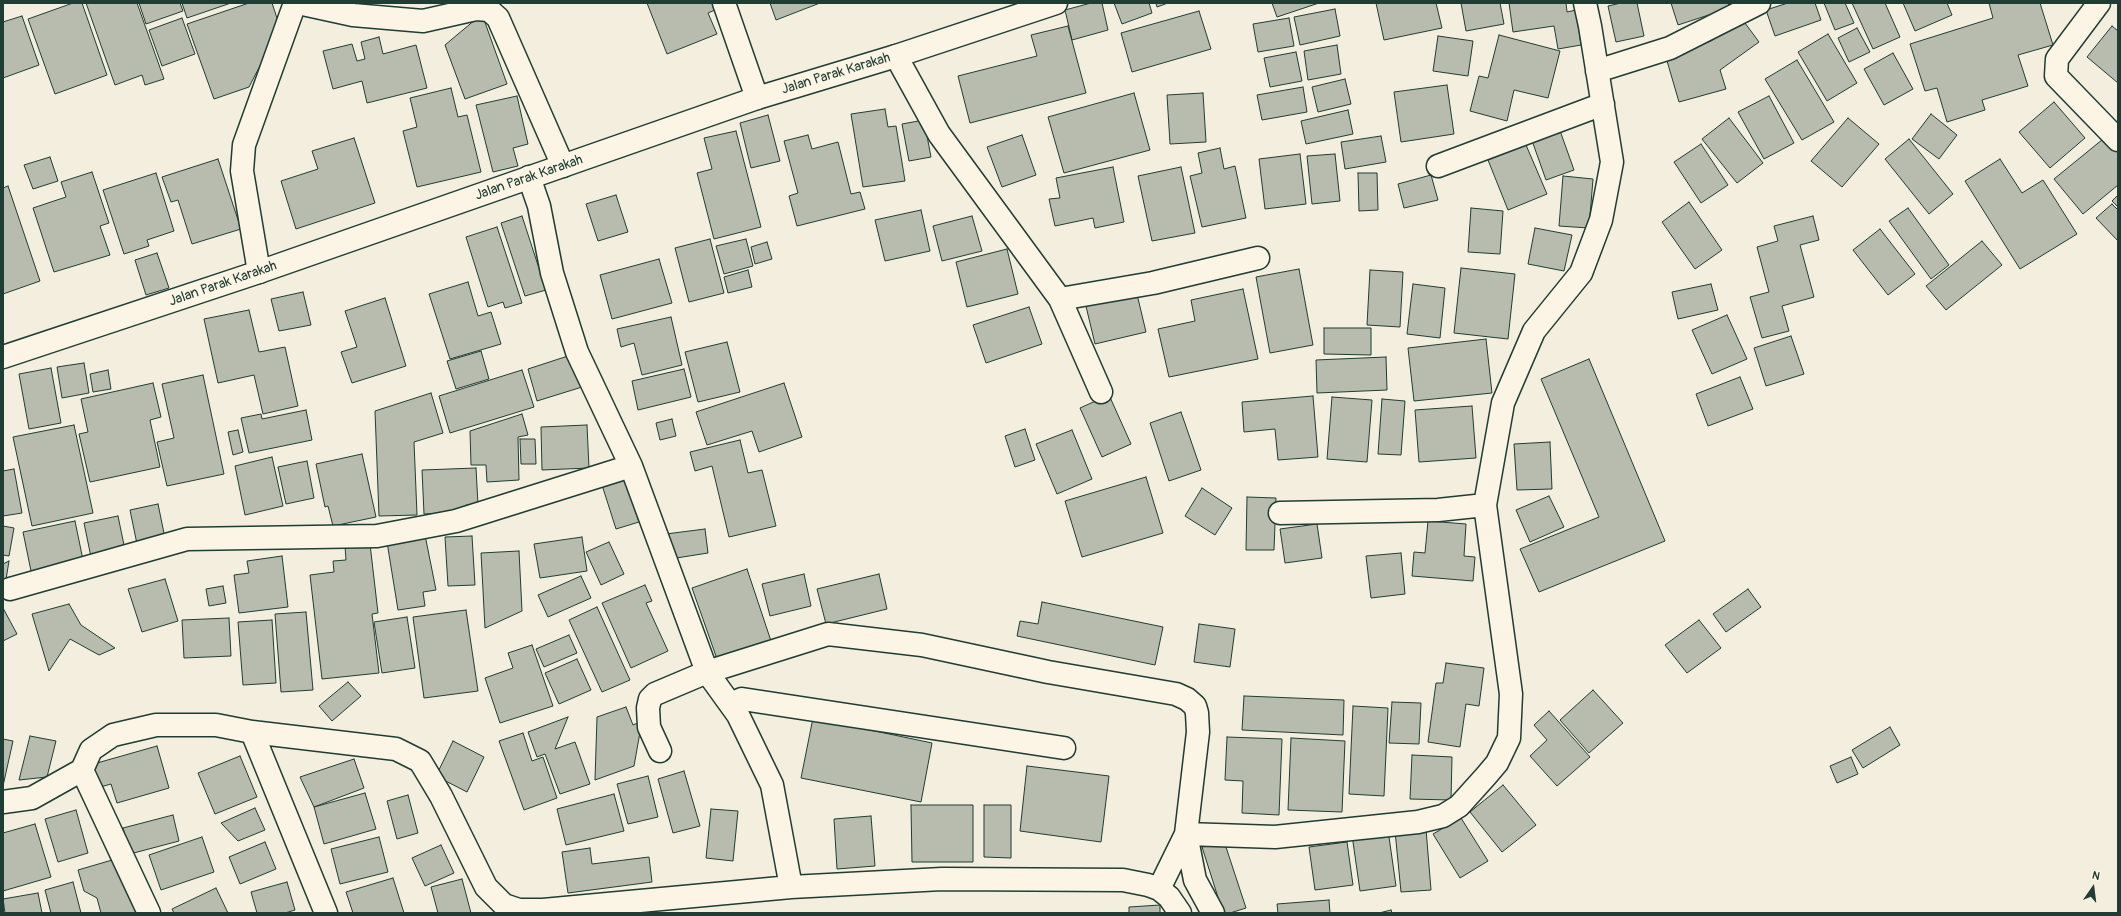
<!DOCTYPE html>
<html>
<head>
<meta charset="utf-8">
<style>
	body { margin:0 }
	#map { position:relative; width:2121px; height:916px; overflow:hidden; background:#f3eede; font-family:Pangolin,sans-serif }
	canvas { display:block }
	.frame { position:absolute; inset:0; border:4px solid #1f3d34; pointer-events:none }
	.north { position:absolute; left:2073px; top:868px; width:40px; height:40px; -webkit-text-stroke:3px #fcf5e5; paint-order:stroke; rotate:14deg; font-size:11px; font-weight:700; line-height:16px; text-align:center; color:#1f3d34 }
	.north::after { content:''; display:block; margin:auto; width:14px; height:18px; background:#1f3d34; clip-path:polygon(50% 0,100% 100%,50% 72%,0 100%) }
</style>
</head>
<body>
<div id="map">
<canvas width="2121" height="916"></canvas>
<div class="frame"></div>
<div class="north">N</div>
</div>
<script>
const ctx = document.querySelector('canvas').getContext('2d');
ctx.lineJoin = 'round';
function paint(path, color) { ctx.fillStyle = color; ctx.fill(path, 'evenodd'); }
const shape = rows => new Path2D(rows.map(r => 'M' + r).join(''));
function trace(path, color, width, dash) { ctx.strokeStyle = color; ctx.lineWidth = width; ctx.lineCap = dash ? 'butt' : 'round'; ctx.setLineDash(dash || []); ctx.stroke(path); }
function label(font, color, halo, rows, align = 'center') {
  ctx.font = font + ' Pangolin,sans-serif'; ctx.lineWidth = 3; ctx.setLineDash([]); ctx.textBaseline = 'middle'; ctx.strokeStyle = halo; ctx.fillStyle = color; for (const [text, x, y, turn = 0] of rows) {
    ctx.save(); ctx.translate(x, y); ctx.rotate((+turn || 0) * Math.PI / 180); ctx.textAlign = isNaN(turn) ? turn : align; if (halo) ctx.strokeText(text, 0, 0); ctx.fillText(text, 0, 0); ctx.restore();
  }
}
const building = shape([
	[73,3,82,3,107,75,55,94,28,19,73,3],
	[86,3,137,3,164,79,145,85,142,75,115,85,86,3],
	[139,3,180,3,183,11,146,24,139,3],
	[182,3,231,3,187,18,182,3],
	[249,3,272,3,280,27,249,87,214,99,187,24,249,3],
	[647,3,712,3,715,10,708,13,717,34,667,54,647,3],
	[770,3,820,3,776,20,770,3],
	[1091,3,1102,3,1108,30,1072,40,1065,10,1091,3],
	[1114,3,1149,3,1152,13,1122,24,1114,3],
	[1156,3,1168,3,1157,7,1156,3],
	[1272,3,1319,3,1277,17,1272,3],
	[1376,3,1436,3,1442,28,1384,40,1376,3],
	[1461,3,1500,3,1504,24,1466,31,1461,3],
	[1509,3,1566,3,1567,12,1576,10,1581,45,1558,49,1554,26,1513,32,1509,3],
	[1621,3,1637,3,1644,36,1616,42,1608,6,1621,3],
	[1671,3,1728,3,1730,8,1678,25,1671,3],
	[1788,3,1815,3,1821,20,1775,36,1766,10,1788,3],
	[1824,3,1845,3,1854,23,1835,30,1824,3],
	[1852,3,1885,3,1900,37,1873,49,1852,3],
	[1903,3,1947,3,1952,15,1915,31,1903,3],
	[1989,3,2040,3,2053,45,2018,55,2028,86,1982,100,1985,110,1947,122,1937,88,1925,91,1910,44,1993,18,1989,3],
	[1335,9,1340,36,1300,45,1294,17,1335,9],
	[1199,11,1211,49,1132,72,1121,33,1199,11],
	[482,14,507,84,465,99,445,45,482,14],
	[22,16,39,65,3,78,3,22,22,16],
	[182,18,195,54,162,66,149,30,182,18],
	[1289,18,1294,46,1258,52,1253,24,1289,18],
	[1742,19,1759,42,1720,70,1726,89,1679,102,1665,54,1711,41,1742,19],
	[1068,26,1086,93,970,123,958,76,1037,56,1031,35,1068,26],
	[2112,26,2118,31,2118,83,2087,57,2112,26],
	[1857,28,1870,52,1849,62,1838,38,1857,28],
	[1828,34,1857,83,1827,101,1798,52,1828,34],
	[1499,35,1560,51,1548,98,1514,90,1507,121,1470,111,1479,76,1488,78,1499,35],
	[1438,36,1473,41,1468,76,1433,71,1438,36],
	[379,37,383,54,416,45,427,88,367,103,362,81,333,89,323,51,352,44,357,61,365,59,361,42,379,37],
	[1337,45,1341,74,1308,80,1304,51,1337,45],
	[1296,52,1302,81,1270,87,1264,58,1296,52],
	[1893,53,1913,89,1884,105,1864,69,1893,53],
	[1797,60,1834,122,1802,140,1765,79,1797,60],
	[1345,79,1351,104,1318,112,1312,87,1345,79],
	[1447,85,1454,134,1401,142,1394,92,1447,85],
	[1303,87,1307,112,1262,120,1257,95,1303,87],
	[451,88,458,117,467,115,481,172,417,187,403,131,417,127,410,98,451,88],
	[1134,93,1150,150,1064,173,1048,117,1134,93],
	[1203,93,1206,142,1170,144,1167,95,1203,93],
	[517,96,528,144,513,148,518,166,493,172,476,105,517,96],
	[1769,96,1794,143,1764,159,1738,112,1769,96],
	[2054,102,2085,138,2050,168,2019,132,2054,102],
	[885,109,888,127,896,126,905,181,863,187,851,114,885,109],
	[1348,110,1353,134,1306,144,1301,121,1348,110],
	[1931,114,1957,135,1939,159,1912,139,1931,114],
	[768,115,780,161,751,168,740,123,768,115],
	[1729,118,1763,163,1737,183,1702,139,1729,118],
	[1848,118,1879,144,1842,187,1811,161,1848,118],
	[924,120,931,157,909,161,902,124,924,120],
	[1558,125,1574,170,1546,180,1530,135,1558,125],
	[736,131,761,227,714,239,697,173,712,169,704,138,736,131],
	[808,135,812,149,838,142,851,194,860,192,865,209,797,226,789,196,798,193,784,141,808,135],
	[1022,135,1036,175,1002,187,987,147,1022,135],
	[2108,135,2118,147,2118,185,2083,214,2054,179,2108,135],
	[1381,136,1386,162,1345,169,1341,142,1381,136],
	[354,138,375,203,296,229,281,181,318,169,312,151,354,138],
	[1909,139,1953,194,1929,214,1885,159,1909,139],
	[1701,144,1728,185,1701,203,1674,162,1701,144],
	[1526,145,1547,194,1508,210,1488,160,1526,145],
	[1220,148,1224,169,1235,166,1246,218,1202,227,1190,176,1202,173,1198,153,1220,148],
	[1300,154,1306,204,1265,209,1259,159,1300,154],
	[1335,154,1340,201,1312,204,1307,156,1335,154],
	[50,157,58,181,33,189,24,165,50,157],
	[218,159,241,229,192,244,178,200,171,202,162,177,218,159],
	[2000,159,2022,193,2043,180,2077,234,2020,269,1965,181,2000,159],
	[1113,167,1124,222,1095,228,1093,218,1055,226,1049,199,1060,198,1056,178,1113,167],
	[1181,167,1195,233,1152,241,1138,176,1181,167],
	[92,172,109,223,100,226,110,255,54,272,33,208,66,197,61,182,92,172],
	[156,173,174,231,147,240,149,246,124,254,103,190,156,173],
	[1358,173,1377,173,1378,210,1359,211,1358,173],
	[1431,175,1438,200,1404,208,1398,184,1431,175],
	[1563,176,1593,179,1589,228,1559,226,1563,176],
	[8,186,40,281,3,294,3,188,8,186],
	[616,195,628,232,598,241,586,204,616,195],
	[2118,195,2118,207,2112,201,2118,195],
	[1689,202,1722,250,1695,269,1662,222,1689,202],
	[2112,204,2118,210,2118,241,2096,218,2112,204],
	[1471,208,1503,211,1500,254,1468,252,1471,208],
	[1908,208,1949,265,1931,279,1889,221,1908,208],
	[921,210,930,251,885,261,875,220,921,210],
	[522,216,546,290,525,296,501,223,522,216],
	[972,216,982,251,942,261,933,226,972,216],
	[1813,216,1819,240,1800,245,1814,297,1782,306,1789,331,1762,338,1750,297,1769,292,1757,247,1778,241,1774,226,1813,216],
	[497,227,522,303,505,308,503,302,488,307,466,237,497,227],
	[1535,228,1572,235,1564,271,1528,264,1535,228],
	[1880,229,1915,274,1888,295,1853,250,1880,229],
	[710,239,724,293,689,302,675,248,710,239],
	[746,239,753,266,724,274,716,246,746,239],
	[1982,241,2002,265,1946,310,1926,286,1982,241],
	[767,242,772,259,755,264,751,247,767,242],
	[1007,249,1018,294,967,307,956,262,1007,249],
	[157,253,169,288,146,295,135,260,157,253],
	[659,259,672,303,612,319,600,275,659,259],
	[1461,268,1515,274,1508,339,1454,333,1461,268],
	[1299,269,1313,345,1270,353,1256,277,1299,269],
	[748,270,752,287,728,293,724,277,748,270],
	[1370,270,1403,272,1400,327,1367,325,1370,270],
	[468,282,478,316,491,312,501,344,450,359,429,294,468,282],
	[1413,284,1445,288,1440,338,1407,334,1413,284],
	[1711,284,1718,310,1678,319,1672,292,1711,284],
	[1243,289,1258,359,1169,377,1158,329,1195,321,1191,300,1243,289],
	[1136,290,1146,332,1095,344,1085,302,1136,290],
	[303,292,311,325,279,331,271,299,303,292],
	[385,298,406,366,352,383,341,352,357,347,345,311,385,298],
	[1029,307,1042,344,986,363,973,325,1029,307],
	[249,310,259,352,285,347,298,406,263,414,254,375,218,383,204,319,249,310],
	[1727,315,1747,359,1712,374,1692,330,1727,315],
	[671,317,682,365,642,375,634,343,621,347,617,329,671,317],
	[1324,328,1371,328,1371,355,1324,354,1324,328],
	[1791,336,1804,374,1766,386,1754,348,1791,336],
	[1486,339,1492,393,1414,401,1408,348,1486,339],
	[727,342,740,392,698,402,685,352,727,342],
	[481,351,489,379,456,389,447,361,481,351],
	[571,355,582,387,537,401,528,369,571,355],
	[1386,357,1387,390,1317,393,1316,360,1386,357],
	[1589,359,1665,541,1539,592,1520,549,1599,517,1541,379,1589,359],
	[84,363,89,393,62,398,57,367,84,363],
	[51,368,61,423,29,429,19,374,51,368],
	[684,369,691,397,638,410,632,381,684,369],
	[108,370,111,389,93,392,90,374,108,370],
	[522,370,534,407,450,433,439,396,522,370],
	[203,375,224,474,167,486,157,442,174,438,162,384,203,375],
	[1740,377,1753,409,1708,426,1696,394,1740,377],
	[153,383,161,417,150,420,160,467,90,482,79,434,88,432,81,399,153,383],
	[784,383,802,437,759,452,752,431,707,445,696,412,784,383],
	[431,393,443,433,414,442,417,515,379,516,375,411,431,393],
	[1109,395,1131,444,1102,457,1080,408,1109,395],
	[1313,396,1318,457,1278,460,1275,429,1244,432,1242,402,1313,396],
	[1332,397,1372,400,1367,462,1327,459,1332,397],
	[1382,399,1405,401,1401,455,1378,454,1382,399],
	[1472,406,1476,458,1419,462,1415,410,1472,406],
	[306,410,312,440,249,453,241,418,261,414,262,419,306,410],
	[1181,412,1201,470,1169,481,1150,423,1181,412],
	[522,414,528,435,518,437,519,480,487,482,486,465,471,465,470,431,522,414],
	[672,419,676,436,660,440,656,423,672,419],
	[74,425,93,513,32,526,13,437,74,425],
	[587,425,589,468,542,470,541,427,587,425],
	[1025,429,1035,460,1015,467,1005,436,1025,429],
	[238,430,243,452,233,455,228,432,238,430],
	[1072,430,1092,479,1057,494,1036,444,1072,430],
	[520,439,535,439,536,464,521,464,520,439],
	[740,440,748,473,762,470,776,526,729,537,712,466,695,471,690,452,740,440],
	[1550,442,1552,489,1517,490,1514,444,1550,442],
	[362,454,376,517,333,526,328,506,325,507,316,464,362,454],
	[272,457,283,506,245,515,235,466,272,457],
	[307,461,314,498,286,504,278,467,307,461],
	[476,468,478,505,466,505,466,513,424,514,422,470,476,468],
	[14,469,22,513,3,516,3,471,14,469],
	[1146,477,1163,533,1082,557,1065,501,1146,477],
	[625,478,639,522,616,529,602,485,625,478],
	[1202,488,1232,508,1215,535,1185,516,1202,488],
	[1549,496,1564,527,1530,542,1516,510,1549,496],
	[1247,497,1276,498,1274,550,1246,550,1247,497],
	[158,504,165,538,137,544,130,510,158,504],
	[118,516,125,550,91,557,84,523,118,516],
	[75,521,83,560,31,571,23,532,75,521],
	[1428,521,1466,524,1464,556,1475,557,1473,581,1412,576,1414,552,1425,553,1428,521],
	[1317,524,1322,558,1285,563,1280,529,1317,524],
	[3,526,14,528,9,556,3,555,3,526],
	[705,529,708,553,670,559,666,534,705,529],
	[425,535,436,590,423,592,425,606,398,610,387,542,425,535],
	[472,536,475,585,448,586,445,537,472,536],
	[582,537,587,571,540,578,534,544,582,537],
	[609,542,624,574,601,585,586,552,609,542],
	[370,544,378,613,372,614,379,673,322,679,310,575,334,572,333,561,346,560,345,546,370,544],
	[519,551,522,611,485,628,481,553,519,551],
	[1401,553,1405,594,1371,598,1366,556,1401,553],
	[282,556,288,607,239,613,234,575,249,573,247,561,282,556],
	[9,561,3,598,3,564,9,561],
	[747,569,771,641,717,659,692,588,747,569],
	[804,574,811,606,770,616,762,584,804,574],
	[879,574,887,609,826,624,817,589,879,574],
	[581,576,591,598,548,617,538,595,581,576],
	[165,579,178,621,142,632,128,589,165,579],
	[645,585,652,601,646,603,668,651,631,668,602,603,645,585],
	[223,586,226,603,209,606,206,589,223,586],
	[1748,589,1761,607,1726,632,1713,614,1748,589],
	[1042,602,1163,627,1155,665,1017,636,1020,621,1038,624,1042,602],
	[69,604,81,625,115,648,99,655,70,639,49,671,32,614,69,604],
	[597,607,630,680,602,692,569,620,597,607],
	[3,608,17,634,3,641,3,608],
	[466,610,478,691,424,698,413,617,466,610],
	[306,612,313,690,281,692,275,614,306,612],
	[407,617,415,668,382,673,374,622,407,617],
	[229,618,231,656,184,658,182,620,229,618],
	[272,620,276,683,243,685,238,622,272,620],
	[1699,620,1721,648,1687,673,1665,645,1699,620],
	[1199,624,1235,629,1230,667,1194,662,1199,624],
	[569,635,577,653,544,667,536,649,569,635],
	[532,645,553,706,500,723,485,678,513,668,508,653,532,645],
	[577,659,591,690,559,704,545,673,577,659],
	[1446,663,1484,668,1479,706,1466,704,1460,747,1428,742,1436,683,1443,683,1446,663],
	[348,682,361,696,332,721,319,706,348,682],
	[1593,690,1623,723,1589,753,1560,720,1593,690],
	[1244,696,1344,700,1343,735,1242,730,1244,696],
	[1392,702,1421,703,1419,744,1389,743,1392,702],
	[1353,706,1388,708,1384,796,1349,794,1353,706],
	[626,707,633,725,642,721,634,766,595,780,597,717,626,707],
	[1549,711,1590,757,1557,786,1530,756,1547,740,1534,725,1549,711],
	[568,717,555,749,575,742,590,784,560,794,545,754,537,757,528,732,568,717],
	[813,718,932,743,921,802,801,778,813,718],
	[1890,727,1900,745,1863,768,1852,750,1890,727],
	[523,733,532,761,543,757,557,798,524,810,499,741,523,733],
	[30,736,56,741,47,777,19,780,30,736],
	[1227,737,1282,739,1279,815,1242,813,1243,781,1225,780,1227,737],
	[1291,738,1345,741,1342,812,1288,810,1291,738],
	[3,739,13,741,3,786,3,739],
	[453,741,484,757,467,792,436,776,453,741],
	[157,746,169,788,117,803,111,784,97,788,90,765,157,746],
	[1412,755,1452,757,1451,800,1410,799,1412,755],
	[240,756,257,797,215,814,198,773,240,756],
	[1851,757,1858,774,1837,783,1830,766,1851,757],
	[354,759,364,788,314,807,300,777,354,759],
	[1027,766,1109,776,1101,842,1020,831,1027,766],
	[684,771,700,826,673,833,658,779,684,771],
	[648,776,658,817,628,824,617,784,648,776],
	[1503,785,1536,825,1502,852,1470,812,1503,785],
	[365,793,376,829,324,844,314,807,365,793],
	[614,794,624,831,566,845,557,809,614,794],
	[408,795,418,833,397,839,387,801,408,795],
	[911,805,973,805,973,862,912,862,911,805],
	[984,805,1011,805,1011,858,984,857,984,805],
	[255,808,265,830,238,841,221,823,255,808],
	[711,809,738,811,733,861,706,858,711,809],
	[76,810,88,853,58,862,45,819,76,810],
	[173,815,179,841,130,854,123,828,173,815],
	[871,816,875,866,837,869,834,819,871,816],
	[1461,818,1488,861,1460,878,1433,834,1461,818],
	[35,824,51,877,3,891,3,833,35,824],
	[1426,829,1431,890,1401,892,1395,831,1426,829],
	[1388,830,1396,886,1360,891,1352,835,1388,830],
	[202,837,214,872,161,890,149,855,202,837],
	[379,837,388,872,340,884,331,849,379,837],
	[1224,841,1246,908,1230,913,1223,913,1202,847,1224,841],
	[265,842,276,869,240,884,229,857,265,842],
	[1347,842,1353,885,1315,890,1309,847,1347,842],
	[441,845,454,873,425,886,412,858,441,845],
	[590,848,592,864,649,857,652,882,568,893,562,852,590,848],
	[119,858,136,913,101,913,97,898,84,891,78,870,119,858],
	[393,878,404,913,353,913,346,892,393,878],
	[462,879,471,913,438,913,431,887,462,879],
	[73,882,81,913,51,913,45,890,73,882],
	[287,882,295,910,285,913,257,913,251,892,287,882],
	[216,888,228,913,174,913,172,909,216,888],
	[38,893,42,913,5,913,3,899,38,893],
	[1329,900,1330,913,1278,913,1277,904,1329,900],
	[1160,905,1160,913,1129,913,1129,907,1160,905],
	[1391,910,1392,913,1379,913,1391,910]
]);
paint(building, '#b8bcae');
trace(building, '#1f3d34', 1);
const minor = shape([
	[298,3,353,15,423,21,476,9,489,10,498,18,563,166],
	[724,3,757,98],
	[2099,3,2057,59,2056,76,2118,140],
	[896,56,939,134,1060,299,1153,283,1258,258],
	[1597,71,1670,48,1759,3],
	[1438,166,1603,104],
	[529,177,539,206,552,273,577,352,631,466,707,672,738,715,772,785,791,887],
	[259,272,242,171,244,145,295,3],
	[1060,299,1101,392],
	[1280,513,1438,510,1485,505],
	[10,589,187,539,377,536,456,521,631,466],
	[731,704,742,699,1064,748],
	[252,732,326,913],
	[660,751,649,727,648,708,650,699,655,694,707,672,828,634,922,645,1048,672,1176,694,1187,699,1195,706,1197,713,1198,732,1186,834,1195,880,1213,913],
	[82,770,149,913],
	[3,802,32,798,82,770,91,750,113,735,156,725,216,725,252,732,396,749,420,761,441,796,486,887,504,905,519,910,543,910,791,887,942,879,1123,880,1148,885,1159,889,1169,897,1180,913],
	[1159,889,1186,834,1275,837,1418,822,1443,816,1459,806,1486,776,1497,763,1509,738,1511,694,1485,505,1503,403,1534,331,1581,273,1601,220,1612,162,1590,26,1585,3]
]);
const tertiary = shape([
	[3,357,259,272,757,98,896,56,1056,3]
]);
trace(minor, '#1f3d34', 25);
trace(tertiary, '#1f3d34', 25);
trace(minor, '#fcf5e5', 22);
trace(tertiary, '#fcf5e5', 22);
label('14px', '#1f3d34', '#fcf5e5', [
	["Jalan Parak Karakah",836,74,-17],
	["Jalan Parak Karakah",529,178,-19],
	["Jalan Parak Karakah",223,284,-19]
]);
</script>
</body>
</html>
